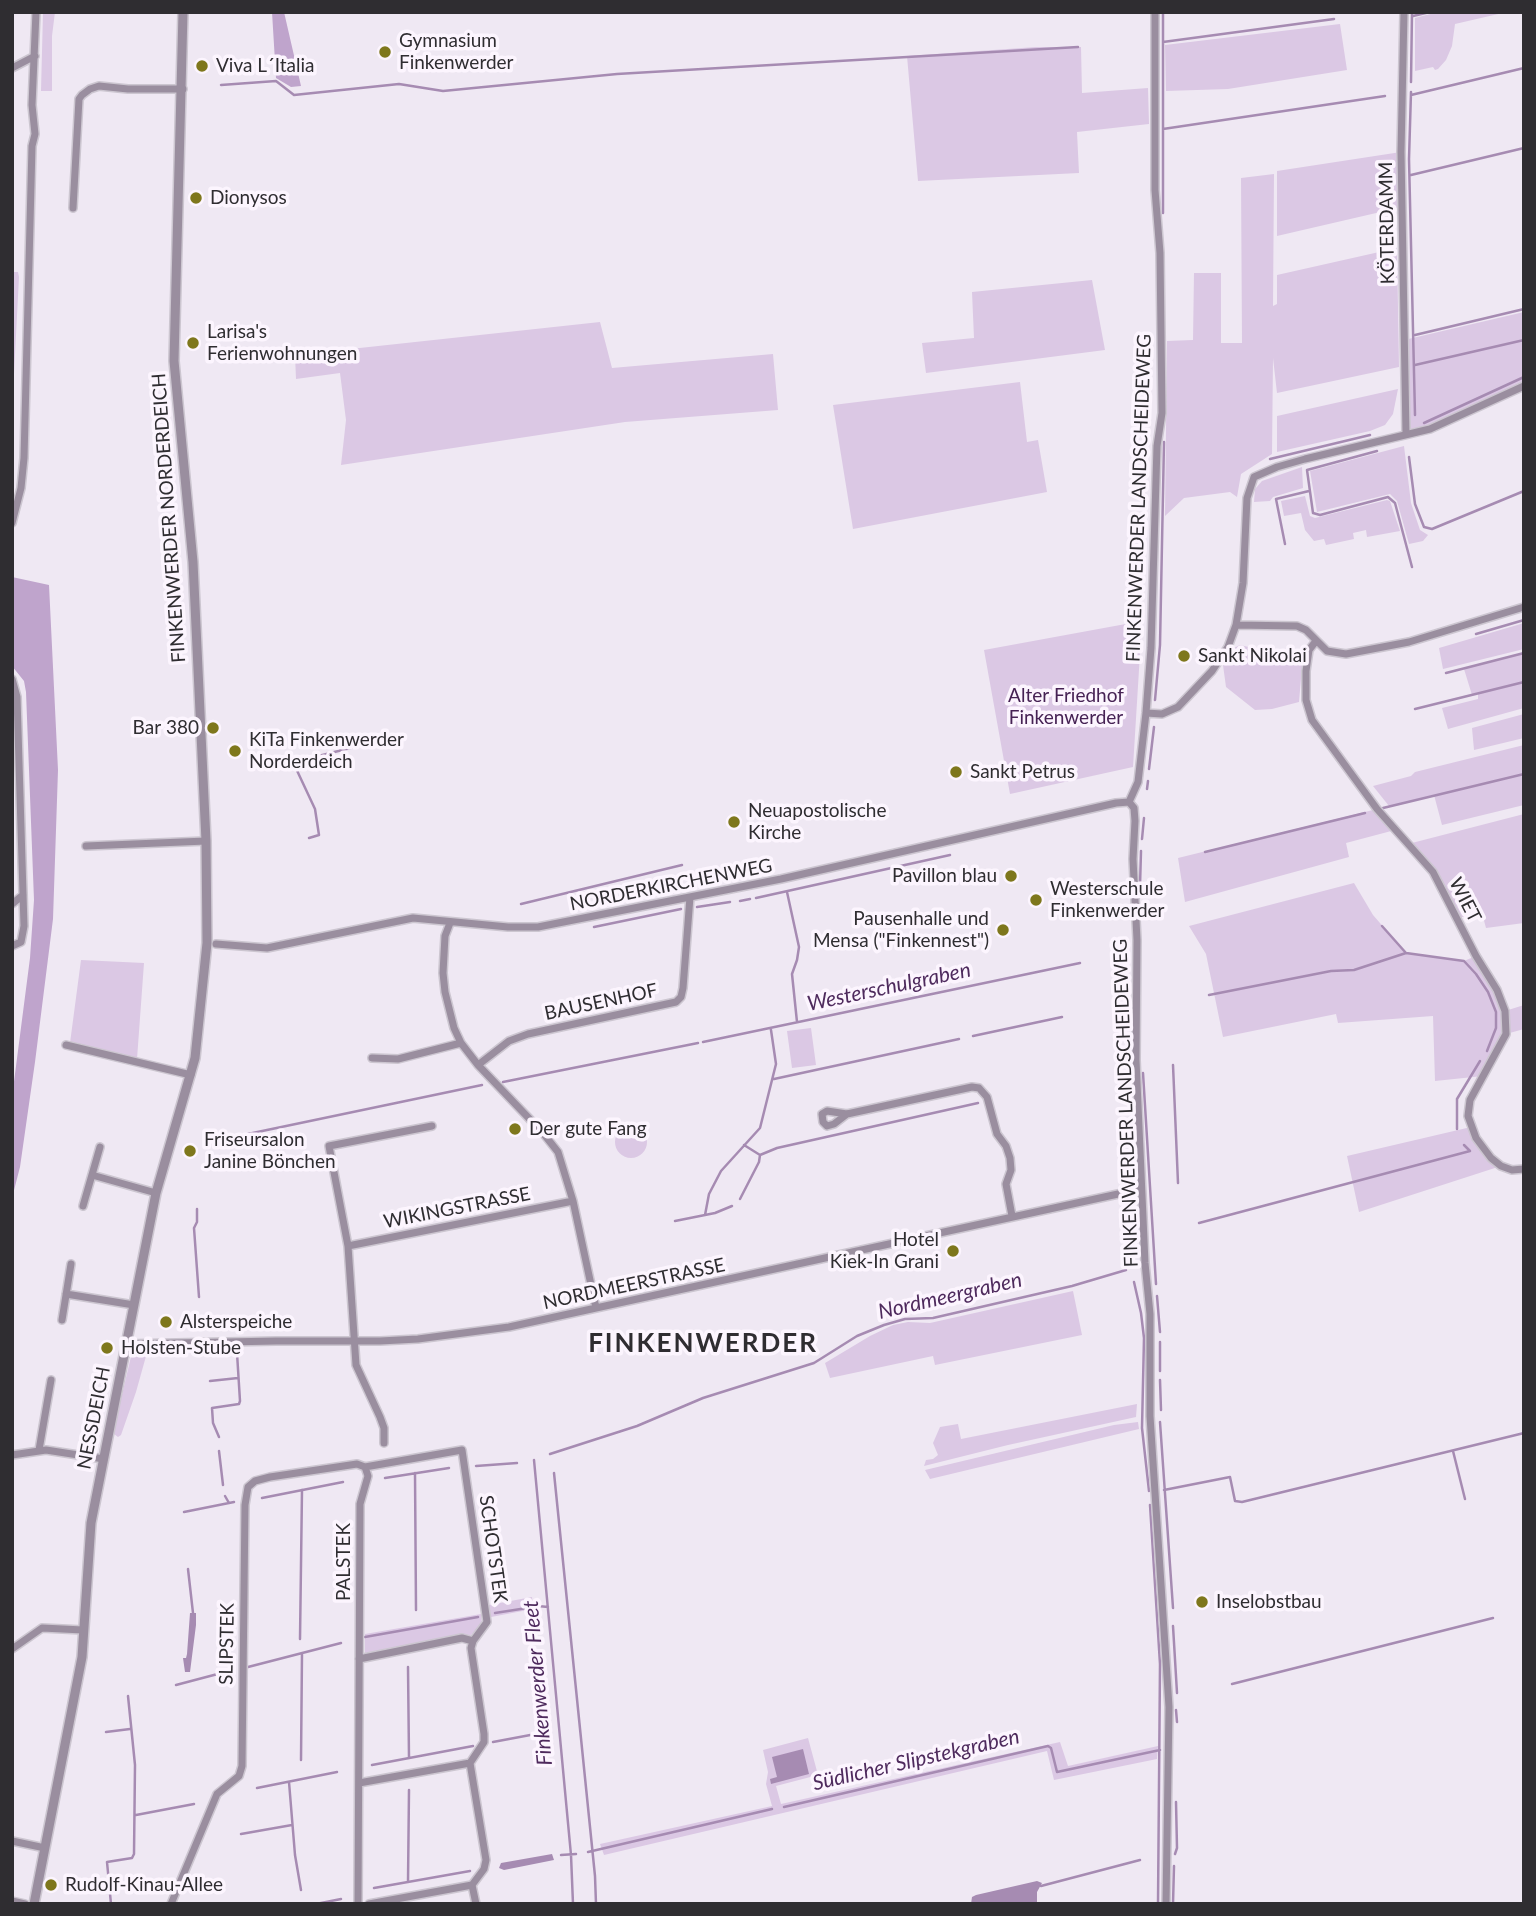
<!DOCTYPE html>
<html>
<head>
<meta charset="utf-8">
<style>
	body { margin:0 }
	#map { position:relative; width:1536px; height:1916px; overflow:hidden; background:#efe8f3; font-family:Lato,sans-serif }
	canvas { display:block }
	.frame { position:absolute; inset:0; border:14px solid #2f2d31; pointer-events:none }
</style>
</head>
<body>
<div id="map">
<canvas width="1536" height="1916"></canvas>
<div class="frame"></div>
</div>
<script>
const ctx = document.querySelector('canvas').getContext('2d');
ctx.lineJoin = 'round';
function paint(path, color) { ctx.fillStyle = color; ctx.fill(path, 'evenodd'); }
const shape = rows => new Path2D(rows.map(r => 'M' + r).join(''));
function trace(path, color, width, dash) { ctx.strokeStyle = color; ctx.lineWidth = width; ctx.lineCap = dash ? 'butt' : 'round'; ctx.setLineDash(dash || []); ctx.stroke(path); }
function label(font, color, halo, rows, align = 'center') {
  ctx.font = font + ' Lato,sans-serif'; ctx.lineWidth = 7; ctx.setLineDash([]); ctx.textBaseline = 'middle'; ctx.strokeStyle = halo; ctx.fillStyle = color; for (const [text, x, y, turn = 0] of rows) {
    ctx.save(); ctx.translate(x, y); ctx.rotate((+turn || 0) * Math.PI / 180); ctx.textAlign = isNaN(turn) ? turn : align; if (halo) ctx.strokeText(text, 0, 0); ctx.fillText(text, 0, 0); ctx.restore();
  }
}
paint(shape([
	[43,12,55,12,52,36,52,91,41,91],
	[1438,12,1507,12,1455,24,1452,46,1446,60,1438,69,1435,70,1433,67,1415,71,1415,18],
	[1340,24,1347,70,1228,89,1166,91,1165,45],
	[1036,47,1081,47,1082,93,1148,88,1149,124,1077,132,1079,173,918,181,907,56],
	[1401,152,1402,207,1277,236,1277,171],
	[1274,174,1273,306,1277,304,1277,275,1397,248,1399,367,1277,393,1273,358,1272,454,1241,474,1237,497,1230,492,1184,498,1165,516,1167,341,1193,340,1194,273,1221,273,1221,343,1242,343,1241,178],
	[12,272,18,272,19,277,12,413],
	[1092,280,1105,350,926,373,922,343,974,338,972,292],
	[1524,312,1524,386,1430,429,1406,434,1404,340],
	[600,322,612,368,773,354,778,410,625,422,341,465,346,420,340,373,296,379,295,355],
	[1020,382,1027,442,1038,440,1047,492,853,529,833,405],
	[1398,389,1393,414,1385,425,1370,431,1277,452,1277,416],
	[1404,446,1411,503,1420,530,1428,535,1423,541,1409,544,1397,501,1390,494,1317,512,1310,471],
	[1302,467,1303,488,1273,497,1270,501,1254,502,1255,489,1262,481],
	[1305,496,1310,516,1315,518,1387,500,1390,501,1400,531,1367,537,1366,530,1353,533,1354,539,1326,545,1324,539,1314,541,1305,530,1301,513,1284,516,1281,501],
	[1142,621,1133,767,1010,794,984,650],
	[1524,623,1524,649,1443,669,1439,648],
	[1240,645,1291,657,1303,655,1299,702,1272,709,1255,710,1226,687,1223,665,1230,650],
	[1524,653,1524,708,1448,729,1442,708,1478,699,1478,693,1472,695,1464,669],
	[1524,714,1524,738,1474,750,1472,728],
	[1524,745,1524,773,1521,774,1524,774,1524,805,1442,825,1434,795,1389,806,1373,786,1411,776,1415,772],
	[1377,809,1395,830,1346,843,1349,857,1185,902,1178,858],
	[1524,814,1524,923,1486,928,1482,913,1457,918,1433,873,1408,844],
	[1354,883,1373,915,1406,953,1464,961,1476,956,1505,1011,1524,1005,1524,1029,1506,1034,1483,1076,1435,1081,1433,1016,1338,1023,1336,1014,1223,1037,1206,954,1189,926],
	[81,960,144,963,137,1059,70,1043],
	[811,1028,816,1065,792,1068,787,1031],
	'615 1142a16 16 0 1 1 32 0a16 16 0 1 1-32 0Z',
	[1471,1127,1501,1166,1359,1212,1347,1156],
	[1073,1291,1082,1335,935,1365,933,1356,830,1378,825,1363,870,1336,893,1325,908,1322,930,1323],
	[133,1348,148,1349,136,1392,121,1435,118,1437,114,1434,117,1416],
	[1137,1404,1136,1417,1008,1445,924,1466,926,1460,933,1459,938,1455,933,1443,940,1427,958,1424,961,1439],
	[1138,1422,1139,1429,930,1479,925,1470,1114,1425],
	[532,1597,533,1609,491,1617,489,1605],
	[481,1614,482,1625,471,1635,365,1653,365,1634],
	[808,1738,818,1775,776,1786,781,1804,1060,1742,1068,1766,1158,1746,1157,1759,1054,1780,1047,1751,604,1855,600,1844,772,1806,766,1784,768,1772,763,1750]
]), '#dbc8e4');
paint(shape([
	[272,12,284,12,301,86,291,87,276,78],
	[12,577,49,585,58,770,53,919,35,1062,20,1167,12,1198,12,1097,30,958,34,900,26,692,24,681,12,666]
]), '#bfa4cc');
paint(shape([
	[190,1613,196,1613,196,1625,190,1672,185,1672,183,1658,186,1658,187,1654],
	[803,1749,809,1774,771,1784,770,1779,777,1777,772,1757],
	[552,1854,554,1860,504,1870,499,1868,501,1863],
	[1037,1881,1042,1883,1037,1892,1037,1904,971,1904,972,1897,976,1895]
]), '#a68bb2');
trace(shape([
	[1163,12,1163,213],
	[1413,16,1430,12],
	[1163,42,1334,19],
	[1411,82,1412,12],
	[221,85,276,81,294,95,399,84,443,91,617,74,1078,47],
	[1411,92,1409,159,1415,415],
	[1411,95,1524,68],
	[1163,129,1385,96],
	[1411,175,1524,148],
	[1415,335,1524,309],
	[1415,365,1524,340],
	[1424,423,1524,377],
	[1377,451,1307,470,1313,513,1320,515,1388,497,1395,503,1412,567],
	[1409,457,1415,504,1424,527,1432,529,1524,491],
	[1270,459,1370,435],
	[1285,544,1276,499,1309,491],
	[1476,634,1524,620],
	[1446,673,1524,653],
	[1155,700,1160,645,1164,442],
	[1415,709,1524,682],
	[293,762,315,809,319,835,309,838],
	[279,766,382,740],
	[1149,769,1154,727],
	[1147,789,1148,781],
	[1383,808,1524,774],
	[1142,839,1144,818],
	[1205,852,1365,813],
	[1140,886,1141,851],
	[787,892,799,947,797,960,792,974,797,1022],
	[756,898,950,855],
	[740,901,750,899],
	[521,904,682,865],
	[697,907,730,902],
	[1382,926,1406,953,1464,961,1476,974,1488,992,1496,1012,1496,1028,1487,1051],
	[594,927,681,909],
	[1209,995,1331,971,1354,970,1406,953],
	[973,1036,1062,1017],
	[703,1042,1080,963],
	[1173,1065,1178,1183],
	[1143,1073,1156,1284],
	[774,1079,959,1039],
	[503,1082,698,1043],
	[1457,1129,1457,1099,1480,1061],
	[224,1139,482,1085],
	[760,1155,777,1148,978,1103],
	[740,1199,759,1162,760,1155,744,1145],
	[197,1209,197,1222,194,1228,199,1297],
	[705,1215,709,1194,721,1171,760,1128,776,1064,771,1030],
	[675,1221,715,1213,732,1206],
	[1199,1223,1470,1151,1464,1145],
	[1134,1282,1141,1313,1144,1338,1142,1428,1149,1491],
	[1157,1296,1160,1332],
	[1160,1342,1160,1371],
	[1160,1380,1161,1410],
	[210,1381,238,1378],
	[1160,1422,1173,1608],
	[219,1437,213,1423,212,1408,239,1404,240,1401,237,1353],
	[219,1451,223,1485],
	[1453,1451,1465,1499],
	[550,1454,637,1426,703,1398,814,1363,857,1336,884,1325,905,1319,933,1318,1072,1286,1126,1270],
	[534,1460,571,1855,573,1904],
	[476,1466,517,1463],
	[415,1473,416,1610],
	[554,1473,595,1876,596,1904],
	[385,1478,449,1468],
	[1164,1490,1230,1477,1235,1501,1242,1502,1524,1433],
	[225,1496,229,1503],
	[262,1498,343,1482],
	[1150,1505,1160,1664,1158,1904],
	[184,1512,234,1502],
	[188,1569,193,1613],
	[538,1606,548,1607],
	[495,1613,527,1608],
	[1173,1626,1177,1693],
	[365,1637,478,1617],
	[300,1639,302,1490],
	[248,1667,341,1643],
	[408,1667,409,1758],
	[1232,1684,1493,1618],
	[176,1685,229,1671],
	[1176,1710,1177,1722],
	[106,1732,130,1729],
	[493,1742,541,1733],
	[301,1760,302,1653],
	[372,1765,473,1746],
	[289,1782,295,1855,301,1890],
	[257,1788,337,1772],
	[784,1807,1048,1746,1051,1748,1057,1772,1160,1750],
	[136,1815,194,1804],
	[241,1834,292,1825],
	[588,1852,772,1809],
	[1175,1854,1177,1848,1176,1802],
	[561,1855,576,1854],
	[408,1882,409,1790],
	[1041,1886,1140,1860],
	[374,1888,470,1871],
	[111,1904,107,1862,132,1858,134,1854,135,1765,128,1696],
	[316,1904,341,1899],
	[1173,1904,1174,1866]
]), '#a68bb2', 2.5);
const minor = shape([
	[1404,12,1401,152,1406,434],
	[12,68,35,56],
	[73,208,79,99,82,95,90,89,99,86,128,89,183,89],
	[12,523,21,488,24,458,32,146,35,134,32,105,36,12],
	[1236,625,1297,626,1306,630,1327,651,1346,654,1409,642,1524,607],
	[1316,641,1309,650,1306,671,1306,700,1312,720,1377,809,1433,872,1476,956,1497,990,1505,1011,1506,1034,1470,1100,1468,1116,1476,1138,1491,1158,1501,1166,1512,1170,1524,1169],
	[12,679,17,697,24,926,21,942,12,946],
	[1146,713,1162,714,1178,707,1212,671,1228,647,1236,625,1243,583,1247,498,1254,477,1277,467,1305,459,1430,429,1524,386],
	[1129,802,1134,808,1135,821,1133,859,1137,940,1136,1060,1145,1263,1150,1314,1150,1416,1169,1707,1166,1904],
	[1129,802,1138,782,1146,713,1151,648,1157,446,1162,413,1160,253,1155,190,1155,12],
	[86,846,206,841],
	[12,904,23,895],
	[450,923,445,936,443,973,445,992,454,1028,461,1043,478,1065,543,1133,558,1152,573,1201,596,1308],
	[216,944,267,948,413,918,508,927,538,927,781,879,1116,803,1129,802],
	[66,1045,191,1075],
	[372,1058,398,1059,461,1043],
	[478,1065,509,1041,528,1034,676,1002,681,997,683,988,690,897],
	[847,1114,834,1124,827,1126,823,1122,822,1114,827,1111,847,1114,972,1087,979,1088,987,1097,997,1134,1006,1146,1010,1158,1011,1170,1006,1184,1012,1216],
	[92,1175,156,1193],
	[83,1206,100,1147],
	[348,1246,573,1201],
	[66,1294,134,1305],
	[62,1320,71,1264],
	[126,1344,276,1341,380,1341,418,1339,509,1327,1141,1189],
	[384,1443,384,1428,380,1417,356,1365,348,1246,329,1146,432,1126],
	[39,1450,51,1380],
	[12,1455,46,1450,104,1459],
	[12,1649,42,1628,83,1630],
	[359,1659,462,1638,473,1641],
	[359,1783,470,1763],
	[12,1841,45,1848],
	[12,1901,25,1904],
	[171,1904,217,1794,239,1776,242,1766,245,1505,248,1487,255,1481,270,1477,357,1464,365,1467,462,1450,487,1622,473,1641,471,1648,484,1734,484,1742,470,1763,486,1860,484,1869,472,1885,476,1904],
	[358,1904,360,1504,368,1476,365,1467],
	[369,1904,472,1885]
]);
const tertiary = shape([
	[34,1904,82,1657,91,1523,156,1193,195,1058,207,943,206,841,193,562,174,361,183,12]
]);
trace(minor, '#ccc6d0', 10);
trace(tertiary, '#ccc6d0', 12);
trace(minor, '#9a8e9f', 7);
trace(tertiary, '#9a8e9f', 9);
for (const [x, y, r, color] of [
	[385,52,7,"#7e771c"],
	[202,66,7,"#7e771c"],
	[196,198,7,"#7e771c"],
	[193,343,7,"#7e771c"],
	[1184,656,7,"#7e771c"],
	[213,728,7,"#7e771c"],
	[235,751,7,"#7e771c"],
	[956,772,7,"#7e771c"],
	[734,822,7,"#7e771c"],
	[1011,876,7,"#7e771c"],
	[1036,900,7,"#7e771c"],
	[1003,930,7,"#7e771c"],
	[515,1129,7,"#7e771c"],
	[190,1151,7,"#7e771c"],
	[953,1251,7,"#7e771c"],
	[166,1322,7,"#7e771c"],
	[107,1348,7,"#7e771c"],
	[1202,1602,7,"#7e771c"],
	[51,1885,7,"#7e771c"]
]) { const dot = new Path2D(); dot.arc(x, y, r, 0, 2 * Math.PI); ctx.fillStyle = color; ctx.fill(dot); trace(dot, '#fcf5fe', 2.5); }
label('19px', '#2f2d31', '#fcf5fe', [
	["Gymnasium",399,41],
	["Finkenwerder",399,63],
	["Viva L´Italia",216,66],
	["Dionysos",210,198],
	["Larisa's",207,332],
	["Ferienwohnungen",207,354],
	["Sankt Nikolai",1198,656],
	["Bar 380",199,728,"right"],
	["KiTa Finkenwerder",249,740],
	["Norderdeich",249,762],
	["Sankt Petrus",970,772],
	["Neuapostolische",748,811],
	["Kirche",748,833],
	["Pavillon blau",997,876,"right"],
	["Westerschule",1050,889],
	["Finkenwerder",1050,911],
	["Pausenhalle und",989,919,"right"],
	["Mensa (\"Finkennest\")",989,941,"right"],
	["Der gute Fang",529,1129],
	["Friseursalon",204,1140],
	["Janine Bönchen",204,1162],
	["Hotel",939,1240,"right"],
	["Kiek-In Grani",939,1262,"right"],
	["Alsterspeiche",180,1322],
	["Holsten-Stube",121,1348],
	["Inselobstbau",1216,1602],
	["Rudolf-Kinau-Allee",65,1885]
], 'left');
label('19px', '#2f2d31', '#fcf5fe', [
	["KÖTERDAMM",1387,223,-91],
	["FINKENWERDER LANDSCHEIDEWEG",1139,498,-88],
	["FINKENWERDER NORDERDEICH",169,518,-94],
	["NORDERKIRCHENWEG",671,885,-11],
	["WIET",1465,900,63],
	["BAUSENHOF",601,1002,-12],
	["FINKENWERDER LANDSCHEIDEWEG",1126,1103,-92],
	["WIKINGSTRASSE",457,1208,-11],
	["NORDMEERSTRASSE",634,1284,-12],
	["NESSDEICH",94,1418,-79],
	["SCHOTSTEK",493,1549,82],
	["PALSTEK",344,1562,-90],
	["SLIPSTEK",227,1644,-89]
]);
label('19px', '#462254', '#fcf5fe', [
	["Alter Friedhof",1066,696],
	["Finkenwerder",1066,718]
]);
label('italic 21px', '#4e2a5d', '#fcf5fe', [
	["Westerschulgraben",889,987,-12],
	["Nordmeergraben",950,1296,-13],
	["Finkenwerder Fleet",538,1683,-95],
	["Südlicher Slipstekgraben",916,1760,-13]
]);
ctx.letterSpacing = '2px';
label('bold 26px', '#2f2d31', '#fcf5fe', [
	["FINKENWERDER",703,1344]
]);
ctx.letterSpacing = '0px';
</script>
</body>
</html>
